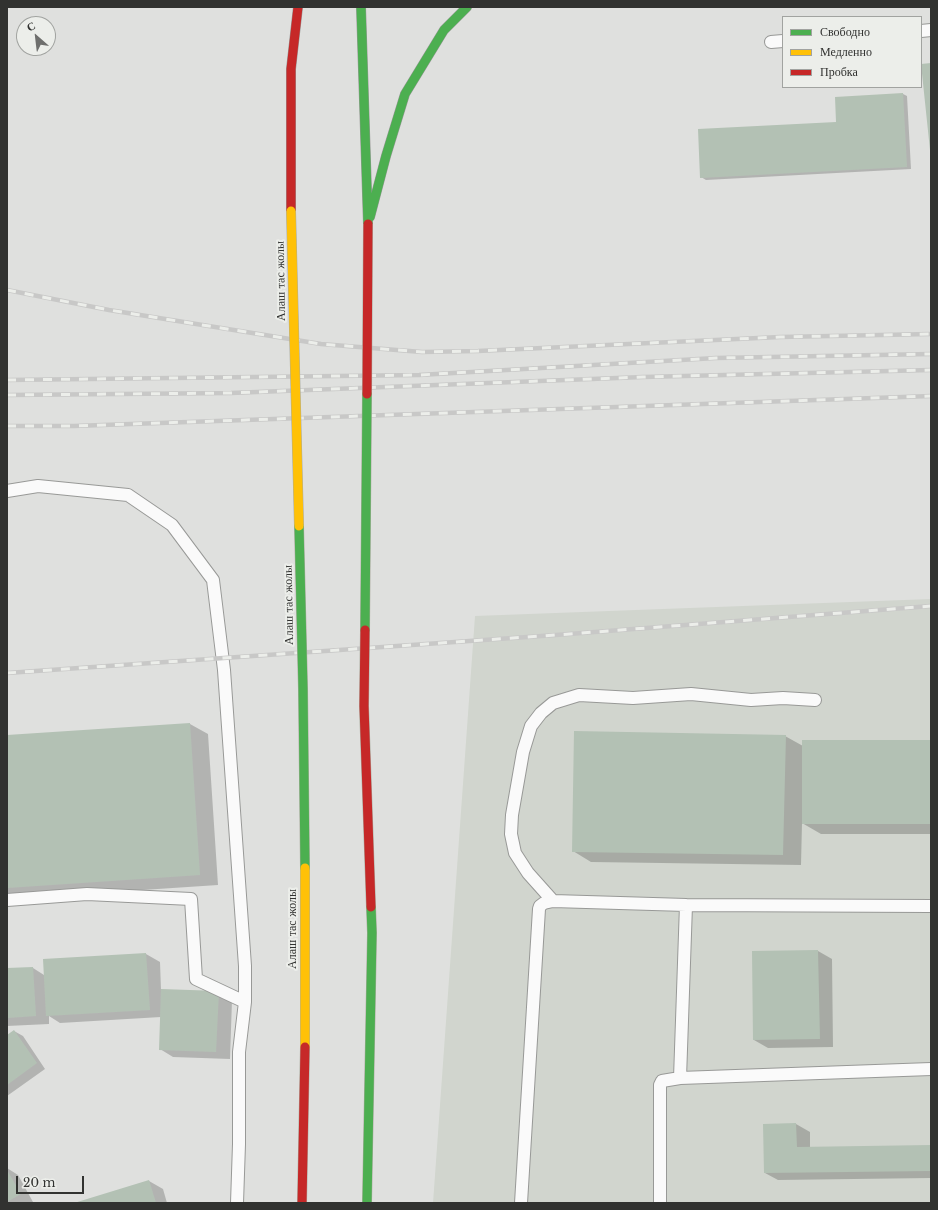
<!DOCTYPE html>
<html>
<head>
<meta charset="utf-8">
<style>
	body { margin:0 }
	#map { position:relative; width:938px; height:1210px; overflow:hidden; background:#dfe0de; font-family:"Libre Baskerville",serif }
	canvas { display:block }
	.frame { position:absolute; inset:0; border:8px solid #313230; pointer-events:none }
	.legend { position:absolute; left:782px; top:16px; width:140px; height:72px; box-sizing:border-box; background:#eceeea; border:1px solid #a1a3a0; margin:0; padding:5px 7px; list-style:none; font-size:12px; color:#313230 }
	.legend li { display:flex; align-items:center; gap:8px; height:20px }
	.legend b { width:20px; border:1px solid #a1a3a0 }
	.north { position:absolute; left:16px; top:16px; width:40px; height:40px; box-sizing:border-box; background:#eceeea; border:1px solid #a1a3a0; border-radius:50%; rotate:332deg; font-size:11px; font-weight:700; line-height:16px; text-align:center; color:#313230 }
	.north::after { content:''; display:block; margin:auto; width:14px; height:18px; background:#6e6f6d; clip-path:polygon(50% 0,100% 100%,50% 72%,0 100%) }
	.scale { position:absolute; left:16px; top:1176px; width:68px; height:18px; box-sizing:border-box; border:2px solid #313230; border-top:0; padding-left:5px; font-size:12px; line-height:14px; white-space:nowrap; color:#313230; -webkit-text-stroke:3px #eceeea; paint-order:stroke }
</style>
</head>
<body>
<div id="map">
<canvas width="938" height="1210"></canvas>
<div class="frame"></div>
<ul class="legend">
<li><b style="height:5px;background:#4caf50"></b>Свободно</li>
<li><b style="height:5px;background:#ffc107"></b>Медленно</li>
<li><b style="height:5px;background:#c62828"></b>Пробка</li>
</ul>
<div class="north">С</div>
<div class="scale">20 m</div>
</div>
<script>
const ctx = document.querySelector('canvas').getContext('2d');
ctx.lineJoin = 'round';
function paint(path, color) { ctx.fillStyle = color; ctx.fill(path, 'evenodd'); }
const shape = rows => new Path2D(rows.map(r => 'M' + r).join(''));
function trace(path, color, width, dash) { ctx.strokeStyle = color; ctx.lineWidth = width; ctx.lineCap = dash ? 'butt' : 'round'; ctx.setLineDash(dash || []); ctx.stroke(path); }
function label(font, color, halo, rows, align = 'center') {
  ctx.font = font + ' "Libre Baskerville",serif'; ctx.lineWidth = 4; ctx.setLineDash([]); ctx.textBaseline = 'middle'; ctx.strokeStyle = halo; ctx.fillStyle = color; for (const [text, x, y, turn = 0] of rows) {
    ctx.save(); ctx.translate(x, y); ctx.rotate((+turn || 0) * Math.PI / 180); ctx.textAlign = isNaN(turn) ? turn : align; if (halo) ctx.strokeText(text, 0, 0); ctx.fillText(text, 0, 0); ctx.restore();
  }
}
paint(shape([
	[931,599,931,1203,433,1203,475,616]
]), '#d1d5ce');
paint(shape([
	[903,94,907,96,911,169,706,180,701,177,837,123,836,98],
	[190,724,208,734,218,885,7,899,7,736],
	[785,736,803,746,931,741,931,834,821,834,802,823,801,865,591,862,573,851],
	[818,951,832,959,833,1047,768,1048,754,1040,753,952],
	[146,954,160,962,161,990,218,992,232,1000,230,1059,173,1057,160,1049,161,1017,60,1023,49,1016,49,1024,7,1026,7,969,33,968,44,975,44,960],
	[14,1031,23,1036,45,1069,7,1096,7,1036],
	[796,1124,810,1132,810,1148,931,1146,931,1178,778,1180,765,1173,764,1125],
	[7,1168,18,1175,33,1202,31,1203,7,1203],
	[149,1181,163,1189,167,1203,77,1203]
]), '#0003');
paint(shape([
	[931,63,931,150,930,150,921,64],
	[903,93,907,167,700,178,698,129,836,122,835,97],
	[190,723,200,875,7,888,7,735],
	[574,731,786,735,783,855,572,852],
	[802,740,931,740,931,824,802,824],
	[818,950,820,1039,753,1040,752,951],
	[146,953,150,1010,46,1016,43,959],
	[33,967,36,1016,7,1018,7,968],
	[161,989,219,991,216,1052,159,1050],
	[14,1030,37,1063,7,1085,7,1035],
	[796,1123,797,1147,931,1145,931,1171,764,1173,763,1124],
	[7,1170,21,1194,7,1202],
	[149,1180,156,1203,74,1203]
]), '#b3c1b4');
const lane = shape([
	[921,31,931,30],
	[771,42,783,41],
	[7,491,38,486,128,495,172,525,213,580,224,670,245,966,245,1002,239,1052,239,1144,237,1203],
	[7,900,87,894,191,899,196,979,245,1002],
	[553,901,528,873,515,853,511,834,512,815,523,752,531,726,541,713,553,703,579,695,633,698,691,694,751,700,783,698,815,700],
	[680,1078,686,905],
	[521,1203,539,909,540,906,544,903,553,901,686,905,931,906],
	[660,1203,660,1085,662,1081,680,1078,931,1069]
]);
const fast = shape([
	[361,7,368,224],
	[370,217,386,156,405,94,444,30,467,7]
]);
const jam = shape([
	[291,211,291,69,298,7]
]);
trace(lane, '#989997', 14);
trace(fast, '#989997', 10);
trace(jam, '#989997', 10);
trace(lane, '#fafafa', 12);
trace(fast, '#4caf50', 9);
trace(jam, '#c62828', 9);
const rail = shape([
	[7,290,109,310,321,344,422,352,478,351,780,337,931,334],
	[7,380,419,375,716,358,931,354],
	[7,395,231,393,643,377,931,370],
	[7,426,74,426,931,396],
	[7,673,556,635,931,606]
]);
trace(rail, '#c8c8c7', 4.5);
trace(rail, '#eceeea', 3, [9]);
const fastBridge = shape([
	[299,526,303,689,305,868],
	[365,630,367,394],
	[367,1203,372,933,371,907]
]);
const slowBridge = shape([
	[291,211,299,526],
	[305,868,305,1047]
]);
const jamBridge = shape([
	[367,394,368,224],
	[365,630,364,706,371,907],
	[302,1203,305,1047]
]);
trace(fastBridge, '#abac9f', 10, []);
trace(slowBridge, '#abac9f', 10, []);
trace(jamBridge, '#abac9f', 10, []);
trace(fastBridge, '#4caf50', 9);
trace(slowBridge, '#ffc107', 9);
trace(jamBridge, '#c62828', 9);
label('12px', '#313230', '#eceeea', [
	["Алаш тас жолы",281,281,-91],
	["Алаш тас жолы",289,605,-91],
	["Алаш тас жолы",293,929,-90]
]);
</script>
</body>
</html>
